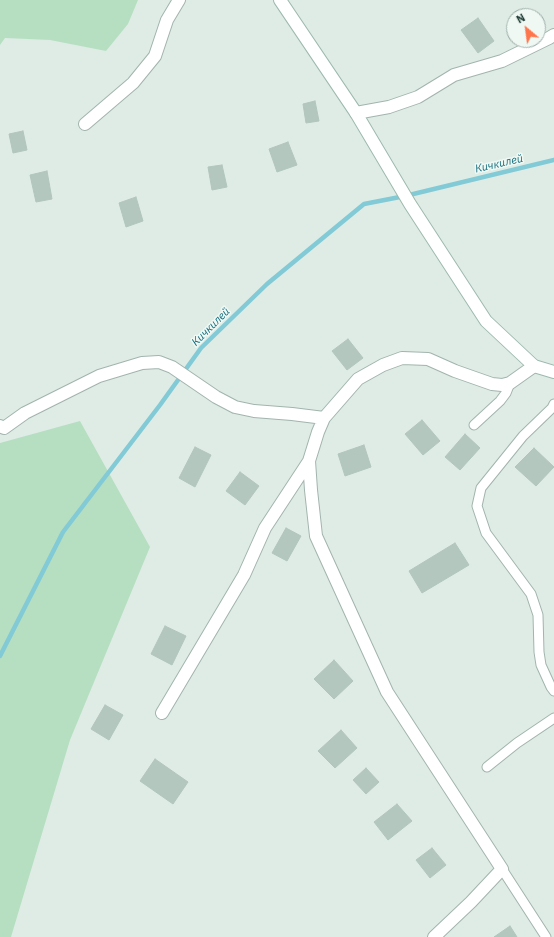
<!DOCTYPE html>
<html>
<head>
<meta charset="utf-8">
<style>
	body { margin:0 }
	#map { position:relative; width:554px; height:937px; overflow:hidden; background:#dfece6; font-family:"IBM Plex Sans",sans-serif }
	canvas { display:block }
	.north { position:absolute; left:506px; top:8px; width:40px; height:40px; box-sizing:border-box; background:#f0f8f4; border:1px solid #9cada8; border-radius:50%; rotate:331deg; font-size:11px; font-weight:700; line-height:16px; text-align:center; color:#1f3d35 }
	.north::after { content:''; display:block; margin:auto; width:14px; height:18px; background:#fe754b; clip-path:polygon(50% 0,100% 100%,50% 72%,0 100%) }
</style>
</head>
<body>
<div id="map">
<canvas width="554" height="937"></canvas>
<div class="north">N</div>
</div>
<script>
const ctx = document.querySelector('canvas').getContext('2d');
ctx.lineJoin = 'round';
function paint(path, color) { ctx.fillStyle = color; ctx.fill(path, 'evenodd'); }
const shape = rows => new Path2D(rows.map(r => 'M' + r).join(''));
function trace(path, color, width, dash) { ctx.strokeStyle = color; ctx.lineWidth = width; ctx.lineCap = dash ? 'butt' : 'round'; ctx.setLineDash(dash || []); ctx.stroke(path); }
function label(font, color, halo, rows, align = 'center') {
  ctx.font = font + ' "IBM Plex Sans",sans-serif'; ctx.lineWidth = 3; ctx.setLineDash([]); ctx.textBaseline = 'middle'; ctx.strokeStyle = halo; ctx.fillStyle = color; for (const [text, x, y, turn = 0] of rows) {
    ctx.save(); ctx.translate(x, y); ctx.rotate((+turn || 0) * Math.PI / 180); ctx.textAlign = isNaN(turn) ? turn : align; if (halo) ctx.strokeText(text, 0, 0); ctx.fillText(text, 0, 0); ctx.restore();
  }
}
paint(shape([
	[0,0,138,0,128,24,106,51,50,40,5,38,0,45],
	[80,421,150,547,70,740,11,937,0,937,0,443]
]), '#b6dfc1');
trace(shape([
	[0,656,63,532,160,405,201,348,267,284,364,204,405,196,554,160]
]), '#82cad6', 4.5);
const building = shape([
	[478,18,494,41,478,53,461,30,478,18],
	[315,101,319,121,306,123,303,104,315,101],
	[23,131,27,150,13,153,9,134,23,131],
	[288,142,297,165,277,172,269,149,288,142],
	[222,165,227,187,212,190,208,167,222,165],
	[47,171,52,199,36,202,30,175,47,171],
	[136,197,143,221,126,227,119,203,136,197],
	[348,339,363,358,347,370,332,351,348,339],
	[422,420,440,441,423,455,405,434,422,420],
	[465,434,480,448,460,470,445,457,465,434],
	[364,445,371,467,345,476,338,454,364,445],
	[195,447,211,455,195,487,179,478,195,447],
	[534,448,554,467,536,486,515,467,534,448],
	[240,472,259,486,245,505,226,491,240,472],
	[286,528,301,536,287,561,272,553,286,528],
	[455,543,469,565,422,593,409,571,455,543],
	[165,626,186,636,172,665,151,654,165,626],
	[334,660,353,681,334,699,314,679,334,660],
	[105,705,123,715,109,740,91,729,105,705],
	[341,730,357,748,335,768,318,751,341,730],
	[155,759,188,782,173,804,140,781,155,759],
	[366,768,379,782,366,794,353,780,366,768],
	[397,804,412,821,388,840,374,822,397,804],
	[432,848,446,865,430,878,416,860,432,848],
	[510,926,517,937,494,937,510,926]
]);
paint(building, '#b4c7bf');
trace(building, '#b1c6bd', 1);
const lane = shape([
	[554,404,552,408,523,436,481,488,477,506,486,533,531,594,538,615,539,652,541,665,551,687,554,691],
	[474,425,500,401,506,393,510,383],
	[487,767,517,743,554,718],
	[502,869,546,937]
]);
const street = shape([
	[356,113,389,107,418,97,454,75,502,61,549,38,554,35],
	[85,124,133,83,155,56,167,20,179,0],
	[0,426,4,428,25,413,99,376,142,363,159,362,172,367,216,397,235,407,254,411,292,414,324,418],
	[162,713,244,575,265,528,309,461],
	[434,937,471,902,502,869,387,692,316,536,311,490,309,461,318,432,324,418,358,379,383,365,402,358,428,359,455,371,492,384,502,385,510,383,534,366]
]);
const secondary = shape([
	[280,0,356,113,410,204,486,321,534,366,554,372]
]);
trace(lane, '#a2b4ad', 11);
trace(street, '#a2b4ad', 14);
trace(secondary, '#9db9ae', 14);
trace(lane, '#fff', 9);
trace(street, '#fff', 12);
trace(secondary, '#fff', 12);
label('italic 11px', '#146d7e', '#f0f8f4', [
	["Кичкилей",499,164,-13],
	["Кичкилей",211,327,-45]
]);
</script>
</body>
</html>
